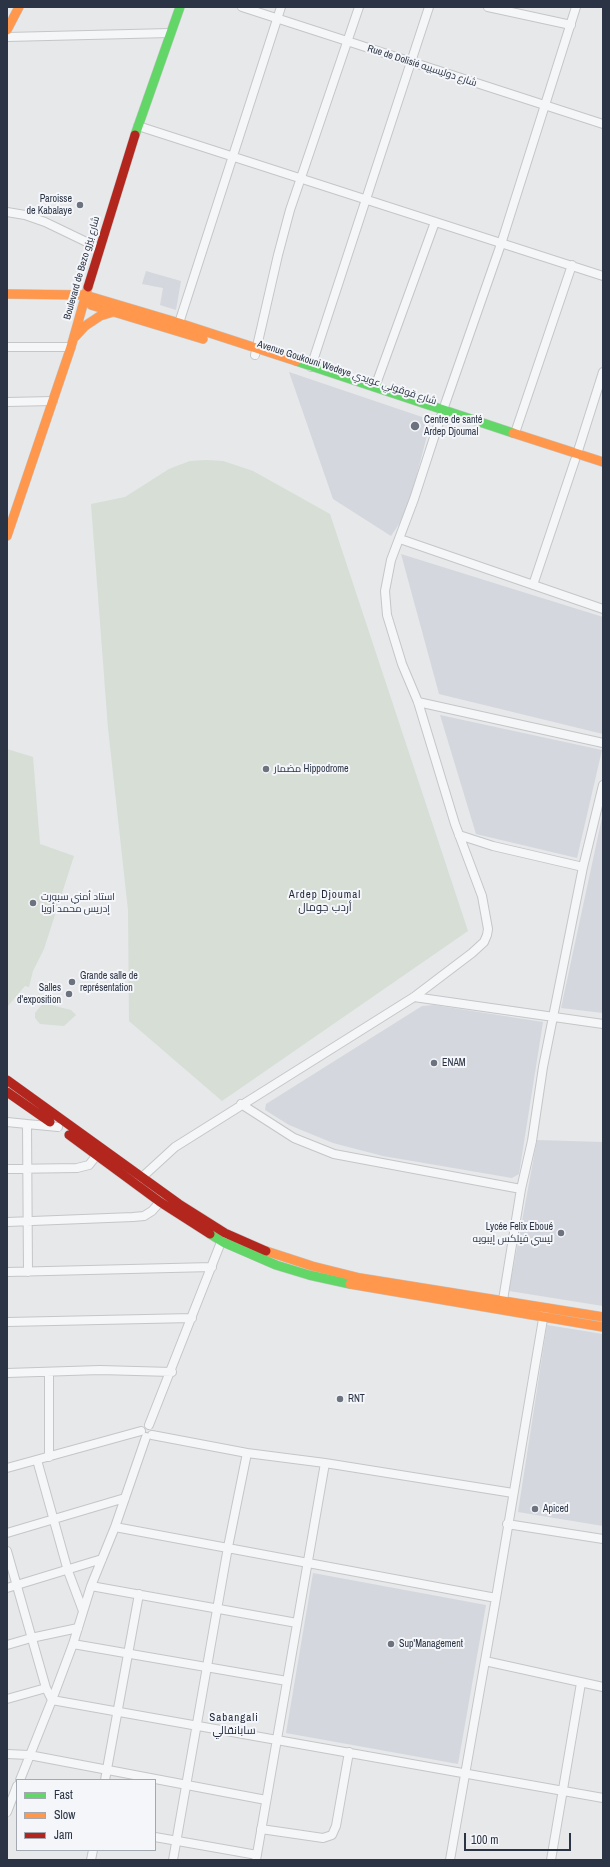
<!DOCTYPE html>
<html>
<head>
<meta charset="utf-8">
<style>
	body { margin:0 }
	#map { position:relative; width:610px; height:1867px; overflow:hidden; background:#e6e8ea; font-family:"Archivo Narrow",sans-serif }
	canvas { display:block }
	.frame { position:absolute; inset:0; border:8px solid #2b3445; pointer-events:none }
	.legend { position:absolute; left:16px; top:1779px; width:140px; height:72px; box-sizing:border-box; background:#f4f6f9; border:1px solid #a4a8b1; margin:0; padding:5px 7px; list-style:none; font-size:12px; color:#2b3445 }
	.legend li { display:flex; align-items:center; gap:8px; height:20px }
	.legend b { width:20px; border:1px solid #a4a8b1 }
	.scale { position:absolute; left:464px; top:1833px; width:107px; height:18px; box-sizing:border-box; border:2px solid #2b3445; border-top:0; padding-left:5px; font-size:12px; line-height:14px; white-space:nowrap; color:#2b3445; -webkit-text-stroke:3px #f4f6f9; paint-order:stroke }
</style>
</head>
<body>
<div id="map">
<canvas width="610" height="1867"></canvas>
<div class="frame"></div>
<ul class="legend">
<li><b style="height:5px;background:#63d668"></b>Fast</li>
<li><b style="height:5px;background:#ff974d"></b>Slow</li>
<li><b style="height:5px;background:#b3261e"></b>Jam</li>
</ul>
<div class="scale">100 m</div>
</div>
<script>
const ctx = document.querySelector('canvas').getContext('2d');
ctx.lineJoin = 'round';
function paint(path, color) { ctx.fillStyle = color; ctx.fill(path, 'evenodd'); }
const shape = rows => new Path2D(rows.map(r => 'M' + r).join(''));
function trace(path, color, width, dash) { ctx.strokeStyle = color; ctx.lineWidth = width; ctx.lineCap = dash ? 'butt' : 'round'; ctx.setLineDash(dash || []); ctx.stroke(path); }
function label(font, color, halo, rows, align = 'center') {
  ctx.font = font + ' "Archivo Narrow",Cairo,sans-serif'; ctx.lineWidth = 4; ctx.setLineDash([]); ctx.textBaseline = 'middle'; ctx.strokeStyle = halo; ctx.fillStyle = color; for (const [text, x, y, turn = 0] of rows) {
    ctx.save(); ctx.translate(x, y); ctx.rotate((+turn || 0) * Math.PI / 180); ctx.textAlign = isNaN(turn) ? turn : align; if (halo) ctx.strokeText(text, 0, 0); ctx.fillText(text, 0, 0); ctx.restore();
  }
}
paint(shape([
	[146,271,181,281,176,310,160,305,163,288,142,284],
	[289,372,431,420,410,501,403,518,391,536,333,499],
	[401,554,603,617,603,734,439,694],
	[440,715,602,750,577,858,476,834],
	[603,813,603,1013,561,1008],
	[434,1005,543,1022,519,1174,512,1178,383,1156,333,1143,289,1125,265,1110,266,1104,422,1006],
	[537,1140,603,1142,603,1306,509,1291],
	[547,1325,603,1334,603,1526,518,1512],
	[313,1573,486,1605,458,1764,286,1733]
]), '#d4d7dd');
paint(shape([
	[206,460,223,461,253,471,330,514,468,931,222,1101,129,1021,128,910,108,728,91,504,125,497,169,469,190,461],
	[7,749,33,757,40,844,74,856,44,949,33,971,29,987,25,986,7,1007],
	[43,1003,71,1010,76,1015,64,1026,40,1024,35,1018,35,1013]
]), '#d6ded6');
const street = shape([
	[242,7,603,124],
	[488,7,571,25],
	[7,37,170,33],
	[138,126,603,276],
	[7,212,25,215,45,222,99,248],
	[179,323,281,7],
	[7,347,71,347],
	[255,355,278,255,290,210,359,7],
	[311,367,429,7],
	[375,387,435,222],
	[7,402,53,401],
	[443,410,501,244,576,7],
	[515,433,572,265],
	[577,454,603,372],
	[400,539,603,609],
	[533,585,575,460],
	[418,702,603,743],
	[459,835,493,846,583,867],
	[414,997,603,1024],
	[241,1104,294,1138,334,1154,521,1189],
	[7,1122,27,1124],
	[7,1169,77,1168,89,1165,96,1156],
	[139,1180,175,1147,414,997,472,953,484,942,487,935,488,929,482,896,455,824,418,702,402,664,387,615,385,591,391,560,414,499,441,416],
	[7,1222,133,1217,144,1216,152,1211,160,1202],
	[7,1272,212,1267],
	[28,1272,27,1124,58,1127],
	[503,1300,521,1189,532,1141,543,1067,583,867,603,785],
	[7,1322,192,1318],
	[7,1373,100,1370,172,1372],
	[149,1425,223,1237],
	[152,1435,247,1453,325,1463,513,1493],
	[49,1457,49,1372],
	[37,1460,68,1571,83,1611],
	[7,1468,141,1431],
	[507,1524,603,1539],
	[115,1527,496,1598],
	[7,1533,125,1498],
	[7,1551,46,1688,52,1700,603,1798],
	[91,1586,297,1623],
	[7,1588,102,1559],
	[73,1644,287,1681],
	[7,1645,31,1638,78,1628],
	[485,1661,603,1687],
	[7,1699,46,1688],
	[7,1754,29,1755,266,1800],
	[20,1780,52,1700,73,1644,91,1586,115,1527,146,1437],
	[105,1780,139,1594],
	[7,1812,17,1786],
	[261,1829,323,1838,332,1835,336,1826,349,1752],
	[155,1837,257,1855],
	[91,1860,93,1850],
	[173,1860,228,1547,247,1453],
	[256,1860,325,1463],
	[450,1860,496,1598,544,1313],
	[551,1860,581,1683]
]);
const fast = shape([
	[135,135,180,7],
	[296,361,513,433],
	[210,1234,223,1242,276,1265,309,1275,350,1284]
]);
const slow = shape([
	[7,30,19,7],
	[7,294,85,295,179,323,296,361],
	[91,305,203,339],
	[75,337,85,326,100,316,113,312],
	[513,433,603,462],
	[7,536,71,347,88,287],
	[266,1251,312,1266,360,1278,603,1317],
	[350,1284,603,1327]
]);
const jam = shape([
	[88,287,135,135],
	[7,1080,179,1204,225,1233,266,1251],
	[7,1092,50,1122],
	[69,1135,160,1202,210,1234]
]);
trace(street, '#c4c6c8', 10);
trace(fast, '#c4c6c8', 10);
trace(slow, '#c4c6c8', 10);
trace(jam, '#c4c6c8', 10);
trace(street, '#f5f6f7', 8);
trace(fast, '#63d668', 9);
trace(slow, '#ff974d', 9);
trace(jam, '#b3261e', 9);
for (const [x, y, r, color] of [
	[80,205,4,"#6c737f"],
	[415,426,5,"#6c737f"],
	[266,769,4,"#6c737f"],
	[33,903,4,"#6c737f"],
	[72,982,4,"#6c737f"],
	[69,994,4,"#6c737f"],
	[434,1063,4,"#6c737f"],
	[561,1233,4,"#6c737f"],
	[340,1399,4,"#6c737f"],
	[535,1509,4,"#6c737f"],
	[391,1644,4,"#6c737f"]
]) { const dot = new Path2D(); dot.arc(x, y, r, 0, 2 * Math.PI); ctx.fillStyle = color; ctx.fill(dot); trace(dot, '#f4f6f9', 1.5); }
label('10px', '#2b3445', '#f4f6f9', [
	["Rue de Dolisié شارع دوليسييه",422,66,18],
	["Boulevard de Bezo شارع بيزو",82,268,-74],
	["Avenue Goukouni Wedeye شارع قوقوني عويدي",347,373,18]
]);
label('10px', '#2b3445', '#f4f6f9', [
	["Paroisse",72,199,"right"],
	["de Kabalaye",72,211,"right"],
	["Centre de santé",424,420],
	["Ardep Djoumal",424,432],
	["مضمار Hippodrome",274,769],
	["استاد أمني سبورت",41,897],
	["إدريس محمد أويا",41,909],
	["Grande salle de",80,976],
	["représentation",80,988],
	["Salles",61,988,"right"],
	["d'exposition",61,1000,"right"],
	["ENAM",442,1063],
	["Lycée Felix Eboué",553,1227,"right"],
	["ليسي فيلكس إيبويه",553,1239,"right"],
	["RNT",348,1399],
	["Apiced",543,1509],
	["Sup'Management",399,1644]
], 'left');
ctx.letterSpacing = '1px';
label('11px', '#1d2536', '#f4f6f9', [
	["Ardep Djoumal",325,895],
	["أردب جومال",325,908],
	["Sabangali",234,1718],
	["سابانقالي",234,1731]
]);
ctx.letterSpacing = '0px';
</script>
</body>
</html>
